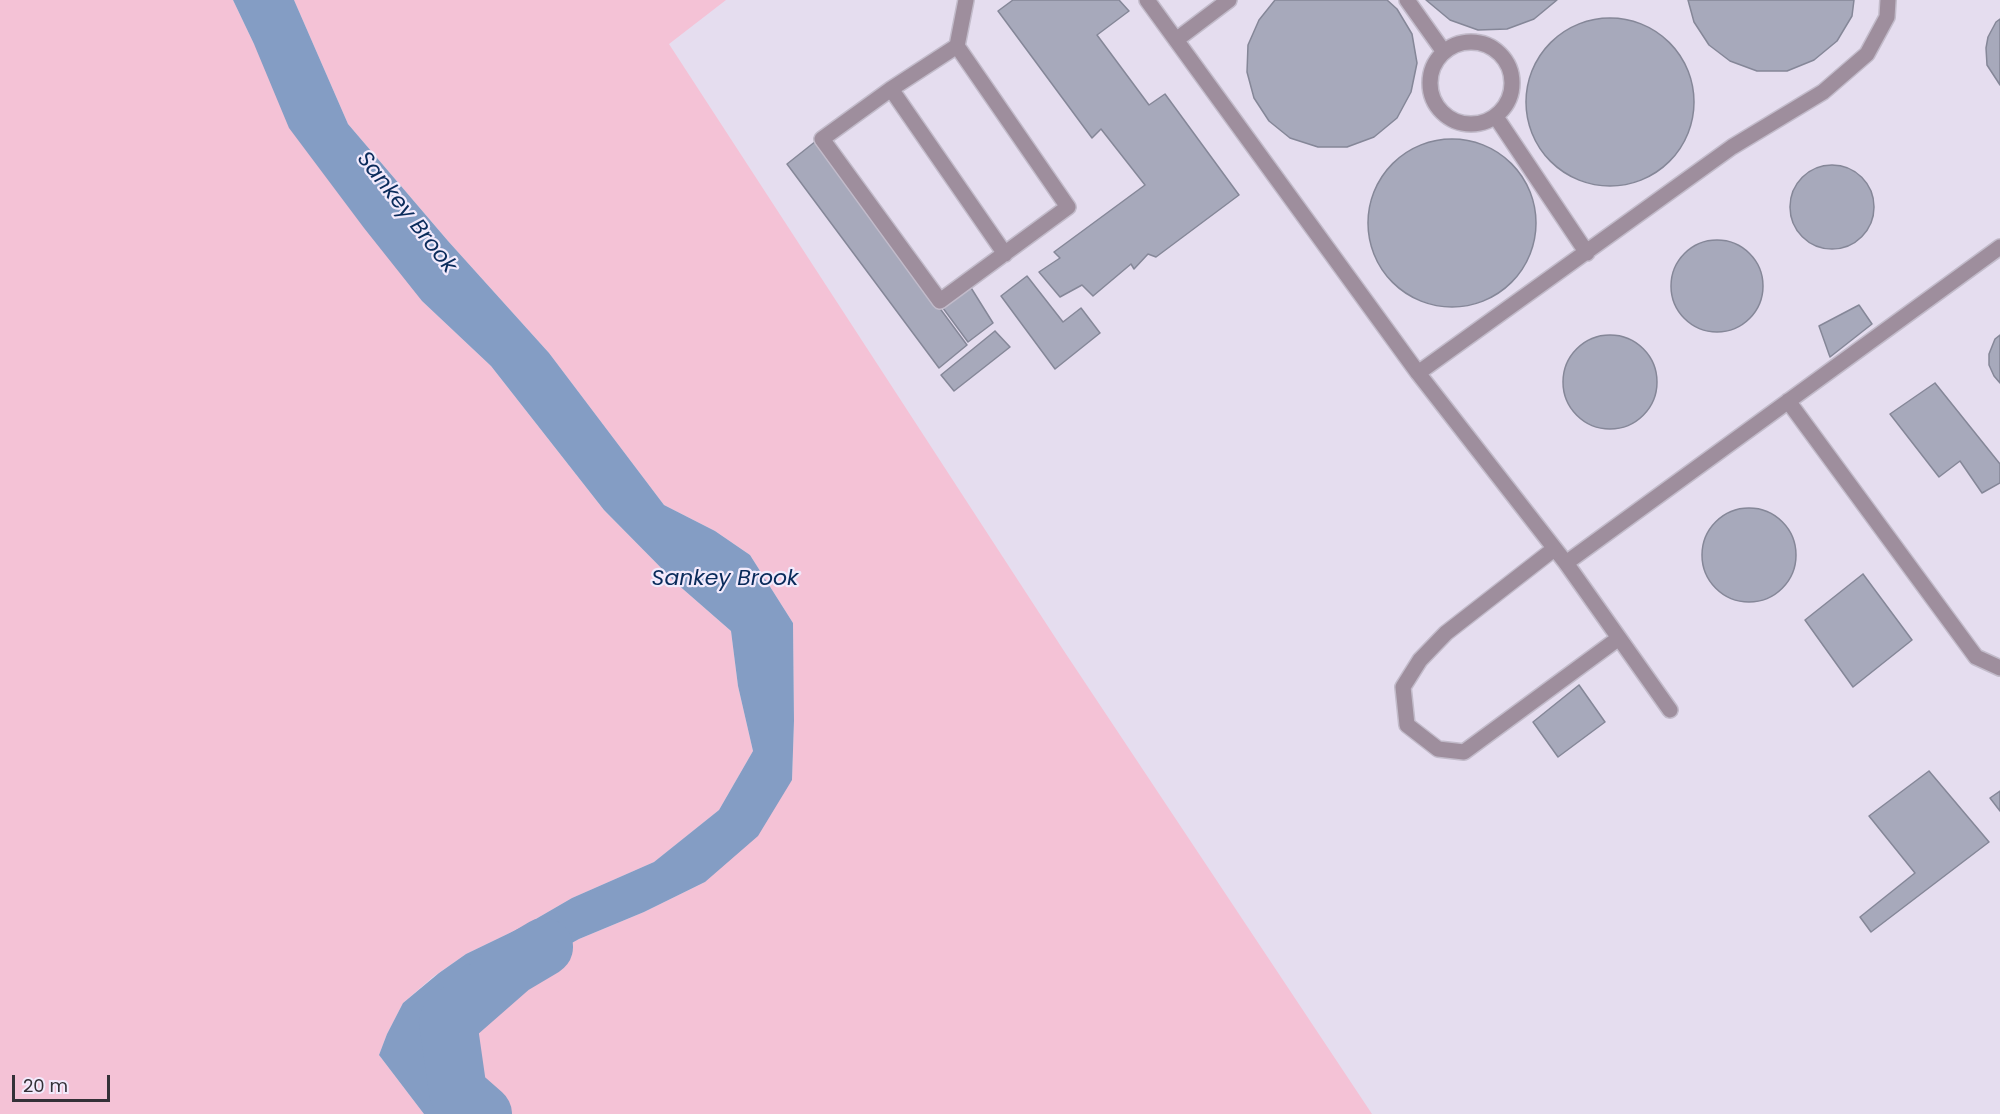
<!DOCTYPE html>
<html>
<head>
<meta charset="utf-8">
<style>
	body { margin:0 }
	#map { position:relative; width:2000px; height:1114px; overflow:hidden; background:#e5ddef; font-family:Poppins,sans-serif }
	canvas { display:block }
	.scale { position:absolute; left:12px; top:1075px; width:98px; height:27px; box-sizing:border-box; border:3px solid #343138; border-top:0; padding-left:8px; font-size:18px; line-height:21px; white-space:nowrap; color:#343138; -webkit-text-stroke:4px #f2eafc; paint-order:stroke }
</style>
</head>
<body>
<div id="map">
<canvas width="2000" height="1114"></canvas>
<div class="scale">20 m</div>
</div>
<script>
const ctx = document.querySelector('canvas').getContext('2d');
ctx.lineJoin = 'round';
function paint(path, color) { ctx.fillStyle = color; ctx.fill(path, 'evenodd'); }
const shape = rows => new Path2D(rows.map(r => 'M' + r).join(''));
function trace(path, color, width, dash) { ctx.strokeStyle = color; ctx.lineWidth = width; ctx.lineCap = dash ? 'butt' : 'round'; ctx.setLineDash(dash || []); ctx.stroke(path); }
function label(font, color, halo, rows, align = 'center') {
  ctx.font = font + ' Poppins,sans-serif'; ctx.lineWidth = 4.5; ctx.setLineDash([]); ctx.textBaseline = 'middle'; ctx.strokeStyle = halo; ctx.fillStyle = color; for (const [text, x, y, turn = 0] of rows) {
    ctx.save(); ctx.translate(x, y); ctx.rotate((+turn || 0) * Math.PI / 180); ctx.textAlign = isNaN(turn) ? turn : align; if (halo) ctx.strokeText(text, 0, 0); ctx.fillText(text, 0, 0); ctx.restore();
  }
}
paint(shape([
	[0,0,233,0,254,44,422,301,491,366,604,510,676,583,731,631,738,686,753,751,719,810,654,862,572,898,522,927,466,954,433,977,403,1003,387,1034,379,1055,424,1114,0,1114],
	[294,0,726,0,669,44,1064,651,1372,1114,482,1114,467,1099,443,1043,470,1000,579,939,644,912,705,882,792,780,794,721,793,623,750,555,715,531,664,505,549,353,448,241,348,124]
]), '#f4c2d6');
paint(shape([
	[233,0,294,0,348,124,448,241,549,353,664,505,715,531,750,555,793,623,794,721,792,780,758,836,705,882,644,912,579,939,470,1000,443,1043,467,1099,482,1114,424,1114,379,1055,387,1034,403,1003,439,973,466,954,522,927,572,898,654,862,719,810,753,751,738,686,731,631,676,583,604,510,491,366,422,301,364,228,289,128,254,44]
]), '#849dc4');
trace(shape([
	[483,1114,458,1092,448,1022,512,966,544,947]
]), '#849dc4', 58);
const building = shape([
	[1013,0,1119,0,1129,11,1097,35,1149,105,1165,94,1239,195,1156,257,1148,254,1134,269,1131,264,1093,296,1082,285,1060,297,1039,272,1060,258,1054,252,1145,185,1101,129,1092,138,998,11,1013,0],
	[1275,0,1387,0,1397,9,1412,34,1417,63,1411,92,1397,118,1374,137,1347,147,1318,147,1290,138,1269,121,1254,98,1247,72,1248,45,1259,20,1275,0],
	[1426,0,1557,0,1534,19,1507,29,1478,30,1450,20,1426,0],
	[1688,0,1854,0,1852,16,1837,41,1814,60,1787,71,1757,71,1730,61,1709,45,1694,22,1688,0],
	'1526 102a84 84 0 1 1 168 0a84 84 0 1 1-168 0Z',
	[2000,19,2000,85,1987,65,1986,48,1988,37,1996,22,2000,19],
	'1368 223a84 84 0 1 1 168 0a84 84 0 1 1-168 0Z',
	[816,141,967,345,939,368,787,164,816,141],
	'1790 207a42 42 0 1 1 84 0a42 42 0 1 1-84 0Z',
	'1671 286a46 46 0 1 1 92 0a46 46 0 1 1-92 0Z',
	[1027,276,1063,322,1081,308,1100,333,1055,369,1001,296,1027,276],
	[968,283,993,323,968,342,940,304,968,283],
	[1859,305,1872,324,1830,357,1819,326,1859,305],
	[995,331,1010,347,954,391,941,375,995,331],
	[2000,335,2000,383,1994,376,1989,365,1989,354,1995,339,2000,335],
	'1563 382a47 47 0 1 1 94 0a47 47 0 1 1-94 0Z',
	[1935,383,2000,464,2000,483,1982,493,1960,461,1939,477,1890,414,1935,383],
	'1702 555a47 47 0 1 1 94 0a47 47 0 1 1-94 0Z',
	[1863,574,1912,640,1853,687,1805,620,1863,574],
	[1579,685,1605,722,1558,757,1533,722,1579,685],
	[1929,771,1989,842,1871,932,1860,917,1915,873,1869,816,1929,771],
	[2000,791,2000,811,1990,798,2000,791]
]);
paint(building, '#a7a9bb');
trace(building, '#858798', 1.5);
const minor = shape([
	[1147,0,1418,373,1566,563,1670,710],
	[1407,0,1444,52],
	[1176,40,1229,0],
	'1430 83a41 41 0 1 1 82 0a41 41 0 1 1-82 0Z',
	[957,46,1068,207,940,301,822,139,891,89,957,46,966,0],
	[891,89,1005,254],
	[1496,117,1587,253],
	[1418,373,1732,147,1823,92,1867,54,1887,17,1888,0],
	[1788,401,1976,657,2000,668],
	[1554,549,1446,633,1420,660,1403,687,1407,725,1438,749,1464,752,1619,638],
	[1566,563,2000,247]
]);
trace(minor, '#c2bbca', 18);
trace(minor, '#9e8e9d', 15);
label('italic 22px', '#0a2b5b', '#f2eafc', [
	["Sankey Brook",406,213,52],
	["Sankey Brook",725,579]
]);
</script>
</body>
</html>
